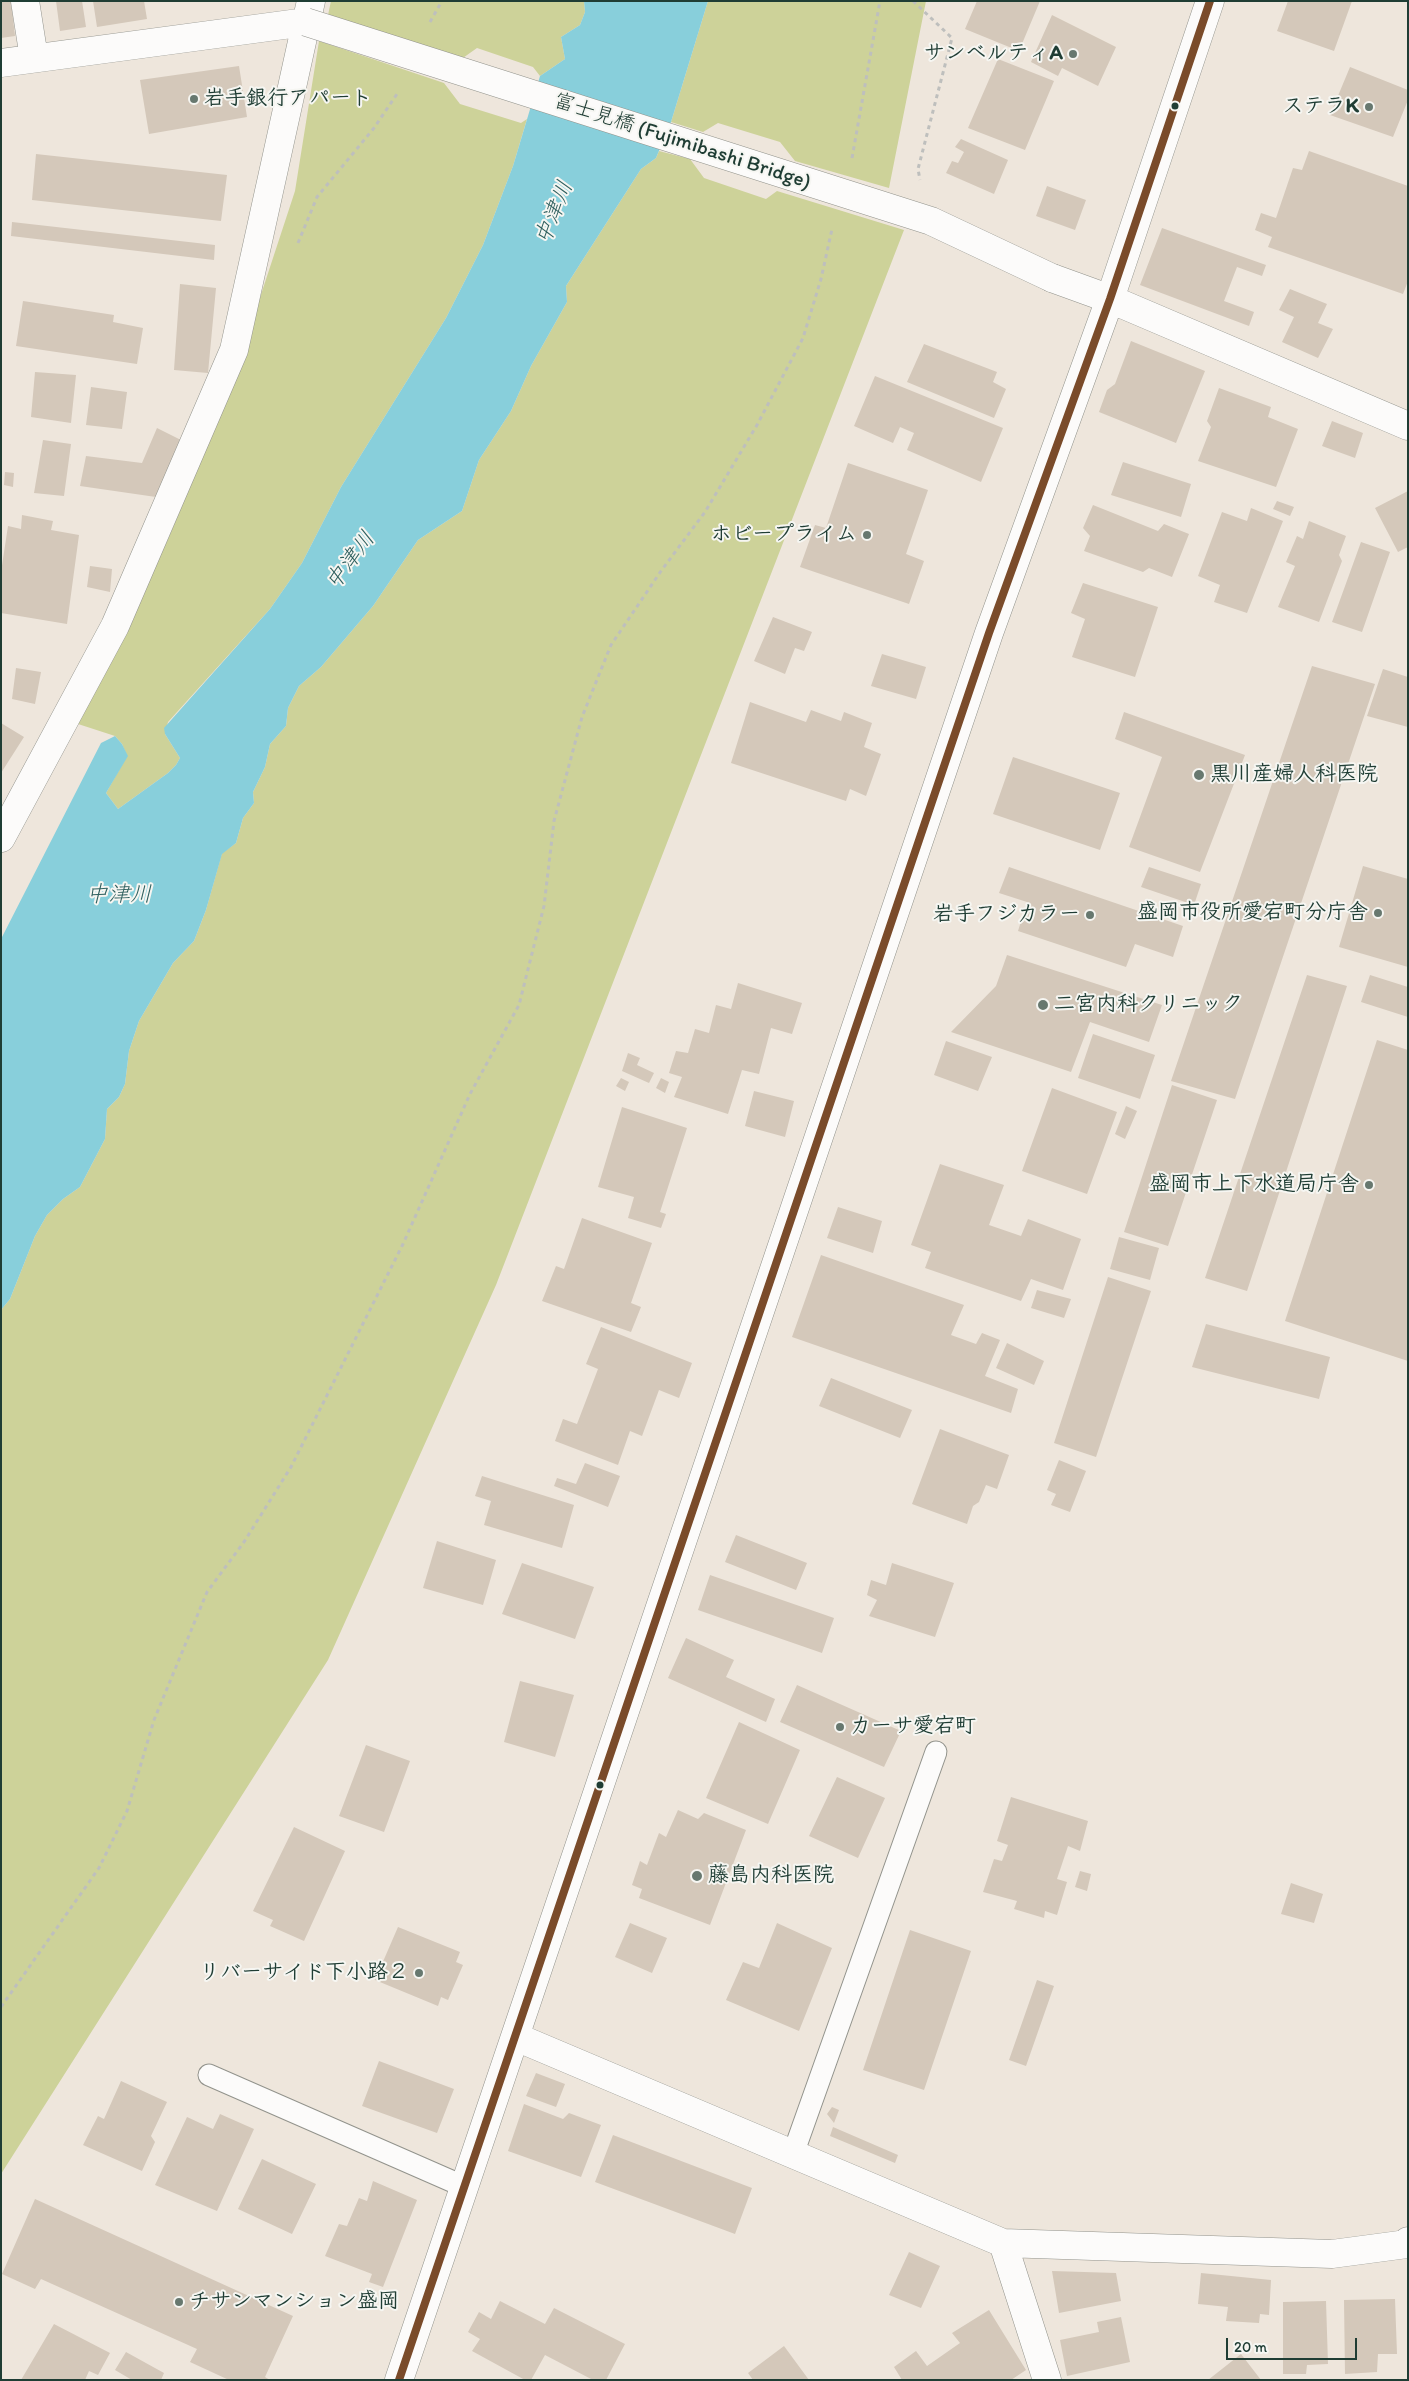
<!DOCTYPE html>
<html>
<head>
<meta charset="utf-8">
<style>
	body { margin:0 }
	#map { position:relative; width:1409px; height:2381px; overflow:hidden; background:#eee6dc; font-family:Itim,sans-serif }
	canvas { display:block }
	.frame { position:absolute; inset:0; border:2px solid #1f3d34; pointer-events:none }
	.scale { position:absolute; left:1226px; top:2338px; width:131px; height:22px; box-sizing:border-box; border:2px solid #1f3d34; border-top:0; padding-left:6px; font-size:15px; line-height:18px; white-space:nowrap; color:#1f3d34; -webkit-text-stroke:4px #f6f6f2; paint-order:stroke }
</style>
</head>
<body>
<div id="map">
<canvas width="1409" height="2381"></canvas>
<div class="frame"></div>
<div class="scale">20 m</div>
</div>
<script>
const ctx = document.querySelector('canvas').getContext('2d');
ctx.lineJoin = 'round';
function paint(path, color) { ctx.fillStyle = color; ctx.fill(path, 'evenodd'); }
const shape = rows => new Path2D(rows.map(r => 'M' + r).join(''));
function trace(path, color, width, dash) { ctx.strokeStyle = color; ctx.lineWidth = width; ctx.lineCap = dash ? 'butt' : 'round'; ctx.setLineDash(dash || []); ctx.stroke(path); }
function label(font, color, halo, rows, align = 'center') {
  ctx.font = font + ' Itim,"Klee One",sans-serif'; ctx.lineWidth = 4; ctx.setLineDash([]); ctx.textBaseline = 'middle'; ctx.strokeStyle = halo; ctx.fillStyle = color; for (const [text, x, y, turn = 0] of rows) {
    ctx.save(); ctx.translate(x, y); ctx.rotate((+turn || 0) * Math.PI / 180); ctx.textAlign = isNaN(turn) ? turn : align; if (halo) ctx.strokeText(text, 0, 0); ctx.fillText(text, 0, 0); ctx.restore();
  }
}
paint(shape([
	[331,1,584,1,585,12,580,25,561,37,565,59,540,76,533,67,477,48,460,60,328,15],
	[708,1,926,1,889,188,795,161,780,142,718,123,703,132,671,122],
	[319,41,444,83,460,104,521,123,527,119,513,166,483,245,446,318,341,487,302,563,270,609,168,722,165,734,180,758,176,765,168,773,118,809,106,793,127,756,122,744,115,736,75,723,168,539,227,398,295,191],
	[659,151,690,159,704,178,766,199,777,191,904,230,496,1285,328,1660,1,2174,1,1310,10,1299,35,1236,47,1215,63,1199,80,1187,105,1139,107,1109,119,1097,125,1084,129,1051,139,1021,173,963,194,941,206,910,222,853,236,843,243,818,254,803,253,792,265,767,270,744,286,726,288,708,299,686,321,667,373,606,418,540,462,511,479,460,511,411,531,366,567,302,566,286,641,169,656,158]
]), '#cdd299');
paint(shape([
	[584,1,708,1,671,122,656,158,641,169,566,286,567,302,531,366,511,411,479,460,462,511,418,540,373,606,321,667,299,686,288,708,286,726,270,744,265,767,253,792,254,803,243,818,236,843,222,854,206,910,194,941,173,963,139,1021,129,1051,125,1084,119,1097,107,1109,105,1139,80,1187,63,1199,47,1215,35,1236,10,1299,1,1310,1,939,101,743,115,736,122,744,128,756,106,793,118,809,168,773,176,765,180,758,165,734,164,728,270,609,302,563,341,487,446,318,483,245,513,166,540,76,565,59,561,37,580,25,585,12]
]), '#88cfdb');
paint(shape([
	[1,1,11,1,15,36,1,38],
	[56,1,82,1,86,27,60,31],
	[93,1,144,1,147,19,97,27],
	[977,1,1040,1,1019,51,965,29],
	[1288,1,1352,1,1334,51,1277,31],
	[1052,15,1116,47,1098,86,1062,68,1058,76,1031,62],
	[998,59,1054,81,1025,150,968,128],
	[239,66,247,117,149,134,140,80],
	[1350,67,1408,90,1408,100,1393,137,1330,115],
	[961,139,1008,160,994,194,946,173,952,161,958,163,964,152,955,147],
	[1309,151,1408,186,1408,281,1403,294,1268,247,1272,237,1255,230,1261,213,1276,218,1293,168,1302,170],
	[36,154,227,175,221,221,32,200],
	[1047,186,1086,200,1075,230,1036,216],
	[12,222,215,245,214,260,11,236],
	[1162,228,1266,265,1262,276,1237,267,1224,301,1254,312,1249,326,1140,285],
	[180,284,216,288,208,373,174,370],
	[1290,289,1327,304,1318,323,1333,329,1318,358,1282,342,1294,317,1279,310],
	[23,301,114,315,113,322,143,328,137,364,16,346],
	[1131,341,1205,371,1176,443,1099,412,1107,390,1115,384],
	[924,344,997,372,993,382,1006,389,994,418,907,382],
	[35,372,76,375,71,423,31,417],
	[875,376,1003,428,981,482,907,450,914,433,900,427,893,443,854,426],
	[91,387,127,392,122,429,86,425],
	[1219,388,1271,407,1268,417,1298,429,1276,487,1198,461,1211,427,1207,421],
	[1332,421,1363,433,1355,458,1322,446],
	[157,428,181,440,156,497,80,486,86,456,142,463],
	[43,440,71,444,64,496,34,493],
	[1123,462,1191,484,1181,517,1111,495],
	[848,463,928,490,906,554,924,561,909,604,800,567,815,525,826,528],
	[5,472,14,473,13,487,4,485],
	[1408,491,1408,547,1398,552,1375,508],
	[1277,501,1294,507,1290,516,1273,509],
	[1093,505,1158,531,1164,524,1189,534,1172,577,1149,568,1143,572,1084,551,1090,536,1083,528],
	[1251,508,1283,521,1247,613,1214,602,1220,585,1198,576,1222,512,1247,521],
	[22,515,53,521,51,530,79,535,67,624,1,613,1,572,8,526,21,529],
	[1309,521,1346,536,1339,555,1342,561,1319,622,1278,607,1295,566,1286,562,1297,536,1303,539],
	[1361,542,1390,552,1362,632,1332,622],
	[90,566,112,569,110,592,87,587],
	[1083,583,1158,607,1135,677,1072,657,1085,619,1071,613],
	[773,617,812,632,804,651,795,648,785,674,754,661],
	[882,654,926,667,916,699,871,686],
	[1312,666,1375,684,1235,1099,1171,1081],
	[16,668,41,672,35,704,12,699],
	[1383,669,1408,677,1408,727,1367,716],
	[750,702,806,722,811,710,841,721,844,712,872,723,864,747,881,754,866,796,850,789,846,801,731,763],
	[1124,712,1245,755,1200,872,1129,847,1162,757,1115,739],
	[1,723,24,737,1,773],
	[1013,757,1120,793,1100,850,993,814],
	[1363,866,1408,879,1408,967,1339,947],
	[1009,867,1183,926,1173,957,1135,944,1126,967,1018,931,1027,902,999,893],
	[1149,867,1201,884,1194,905,1141,887],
	[1007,955,1162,1005,1149,1042,1090,1022,1071,1072,951,1032,996,986],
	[1307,975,1347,986,1247,1291,1205,1278],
	[1370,975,1408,987,1408,1017,1361,1002],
	[738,983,802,1003,792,1034,771,1028,759,1074,742,1070,728,1114,674,1097,682,1077,669,1073,676,1051,688,1053,695,1029,709,1033,716,1005,731,1009],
	[1093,1034,1155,1055,1140,1099,1078,1078],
	[1377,1040,1408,1050,1408,1361,1285,1321],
	[946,1041,992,1057,978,1091,934,1075],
	[628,1053,640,1058,637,1065,654,1073,649,1083,622,1071],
	[621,1078,629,1082,625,1091,616,1086],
	[661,1078,669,1082,665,1093,656,1088],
	[1172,1085,1217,1100,1168,1246,1124,1232],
	[1052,1088,1117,1112,1087,1194,1022,1171],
	[754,1091,794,1101,785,1137,745,1126],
	[1126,1106,1137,1111,1125,1139,1115,1134],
	[622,1107,687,1128,660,1212,666,1214,661,1228,628,1218,634,1197,598,1187],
	[940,1164,1004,1185,989,1225,1021,1236,1028,1219,1081,1239,1063,1290,1031,1279,1021,1301,925,1268,931,1252,911,1245],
	[838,1207,882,1221,873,1253,827,1238],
	[582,1218,652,1243,631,1303,641,1307,631,1332,542,1301,556,1266,564,1269],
	[1119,1237,1159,1248,1150,1280,1110,1269],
	[821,1255,964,1305,951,1335,976,1344,982,1333,1000,1340,985,1376,1018,1389,1011,1413,792,1337],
	[1108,1277,1151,1291,1096,1457,1054,1443],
	[1037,1290,1071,1299,1064,1318,1031,1308],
	[1206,1324,1330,1357,1319,1399,1192,1367],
	[601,1327,692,1363,679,1398,659,1390,642,1436,630,1431,618,1465,555,1441,563,1419,577,1424,598,1369,586,1364],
	[1007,1343,1044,1361,1034,1385,996,1368],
	[831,1378,912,1410,900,1438,819,1406],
	[940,1429,1009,1455,997,1489,986,1485,979,1502,973,1506,967,1524,912,1504],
	[1059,1460,1086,1471,1070,1512,1051,1505,1056,1494,1047,1490],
	[585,1463,620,1476,608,1507,554,1486,557,1478,576,1484],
	[482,1476,574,1505,562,1548,484,1525,491,1501,475,1496],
	[736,1535,807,1563,796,1590,725,1562],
	[437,1541,496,1560,483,1605,423,1588],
	[522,1563,594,1587,575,1639,502,1614],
	[892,1563,954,1583,935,1637,869,1616,877,1600,867,1595,871,1580,886,1585],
	[710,1575,834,1618,822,1653,698,1610],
	[686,1638,734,1660,726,1677,775,1699,766,1722,668,1678],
	[520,1681,574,1695,555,1757,504,1742],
	[797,1685,901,1731,884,1767,780,1722],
	[739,1722,800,1750,768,1824,706,1798],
	[366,1745,410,1761,384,1832,339,1816],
	[837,1777,885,1798,858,1858,809,1836],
	[1011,1797,1088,1821,1080,1851,1068,1846,1057,1879,1067,1882,1057,1915,1045,1911,1044,1918,1014,1909,1017,1901,983,1892,994,1859,1002,1861,1008,1845,997,1841],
	[678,1810,698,1819,704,1813,746,1830,710,1925,639,1898,642,1889,632,1885,640,1861,647,1865,659,1833,666,1837],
	[294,1827,345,1851,304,1941,270,1926,273,1920,253,1911],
	[1080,1871,1091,1874,1087,1891,1075,1887],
	[1291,1883,1323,1894,1314,1923,1281,1914],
	[630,1923,667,1938,652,1973,615,1957],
	[777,1923,832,1948,799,2031,726,2000,743,1962,759,1968],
	[398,1927,460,1952,456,1962,463,1965,448,2000,441,1997,438,2006,375,1980],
	[910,1930,971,1951,924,2090,863,2070],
	[1037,1980,1054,1986,1026,2066,1009,2060],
	[379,2061,454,2089,437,2133,362,2106],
	[536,2073,565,2084,556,2107,526,2096],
	[121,2081,167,2102,151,2136,155,2142,142,2171,83,2145,98,2116,104,2119],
	[524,2104,563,2119,569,2113,601,2125,581,2177,508,2151],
	[832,2107,839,2110,834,2123,827,2114],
	[220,2114,254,2129,217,2211,155,2185,187,2117,213,2129],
	[833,2127,898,2155,895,2163,830,2136],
	[613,2135,752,2188,735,2234,595,2182],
	[262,2159,316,2184,292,2234,238,2209],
	[373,2181,417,2200,383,2287,369,2282,372,2274,325,2256,339,2224,347,2226,359,2198,367,2201],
	[35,2199,293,2316,265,2377,270,2380,229,2380,190,2362,197,2349,41,2279,35,2289,2,2274],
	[909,2252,940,2266,921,2308,889,2295],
	[1052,2271,1116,2273,1121,2301,1059,2313],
	[1201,2273,1271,2280,1269,2315,1260,2314,1259,2323,1226,2321,1228,2307,1198,2304],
	[1395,2299,1397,2354,1378,2354,1377,2372,1345,2374,1344,2300],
	[500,2301,545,2324,554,2308,625,2344,606,2380,593,2380,545,2355,531,2380,525,2380,472,2351,480,2339,468,2332,479,2312,491,2319],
	[1326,2301,1328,2364,1307,2365,1306,2374,1283,2374,1283,2302],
	[989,2310,1026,2370,1011,2380,902,2380,894,2367,916,2351,927,2366,960,2343,952,2333],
	[1121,2317,1130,2362,1067,2376,1060,2340,1099,2332,1097,2322],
	[54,2324,110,2353,98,2375,89,2371,85,2380,21,2380],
	[784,2346,809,2380,753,2380,748,2373],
	[126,2352,164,2373,161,2380,132,2380,115,2370],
	[1241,2354,1261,2380,1208,2380]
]), '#d4c8ba');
const lane = shape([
	[209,2075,465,2187],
	[793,2154,936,1752]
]);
const street = shape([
	[25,1,34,58],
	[1,63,306,22],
	[1052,278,1110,299,1408,426],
	[1,838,115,626,234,350,311,1],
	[516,2037,1003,2243,1332,2254,1407,2244,1408,2241],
	[1003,2243,1047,2380],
	[399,2380,989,633,1110,299,1210,1]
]);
trace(lane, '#92938c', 23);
trace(street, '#92938c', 29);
trace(shape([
	[913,1,952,38,918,169,920,180],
	[430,22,442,1],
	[852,158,880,1],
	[298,243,317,197,374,128,399,91],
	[1,2007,99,1868,127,1811,154,1720,207,1592,244,1542,291,1467,403,1244,470,1094,519,1005,544,906,554,821,582,717,611,645,661,571,705,512,757,425,803,338,821,279,832,229]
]), '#bebfbd', 3, [4, 4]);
trace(lane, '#fcfbfa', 21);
trace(street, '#fcfbfa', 28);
const streetBridge = shape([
	[306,22,931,221,1052,278]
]);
trace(streetBridge, '#92938c', 29, []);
trace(streetBridge, '#fcfbfa', 28);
trace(shape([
	[399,2380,989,633,1110,299,1210,1]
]), '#7a4b2a', 8);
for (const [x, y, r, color] of [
	[1073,54,5,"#67786f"],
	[194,99,5,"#67786f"],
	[1175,106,4.5,"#1f3d34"],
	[1369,107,5,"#67786f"],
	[867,535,5,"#67786f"],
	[1199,775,6,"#67786f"],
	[1378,913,5,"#67786f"],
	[1090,915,5,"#67786f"],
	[1043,1005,6,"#67786f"],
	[1369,1185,5,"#67786f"],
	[840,1727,5,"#67786f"],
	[600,1785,4.5,"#1f3d34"],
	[697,1876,6,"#67786f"],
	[419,1973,5,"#67786f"],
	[179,2302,5,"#67786f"]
]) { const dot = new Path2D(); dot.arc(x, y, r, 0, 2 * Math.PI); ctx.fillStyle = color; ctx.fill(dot); trace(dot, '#f6f6f2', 2); }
label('bold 21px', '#1f3d34', '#f6f6f2', [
	["サンベルティA",1063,54],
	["岩手銀行アパート",204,99,"left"],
	["ステラK",1359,107],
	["ホビープライム",857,535],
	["黒川産婦人科医院",1210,775,"left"],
	["盛岡市役所愛宕町分庁舎",1368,913],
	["岩手フジカラー",1080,915],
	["二宮内科クリニック",1054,1005,"left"],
	["盛岡市上下水道局庁舎",1359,1185],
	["カーサ愛宕町",850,1727,"left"],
	["藤島内科医院",708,1876,"left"],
	["リバーサイド下小路２",409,1973],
	["チサンマンション盛岡",189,2302,"left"]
], 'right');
label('21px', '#1f3d34', '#f6f6f2', [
	["富士見橋 (Fujimibashi Bridge)",682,142,18]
]);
label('italic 22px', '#2e5f5e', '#f6f6f2', [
	["中津川",555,213,-68],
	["中津川",351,561,-53],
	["中津川",119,895]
]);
</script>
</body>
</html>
